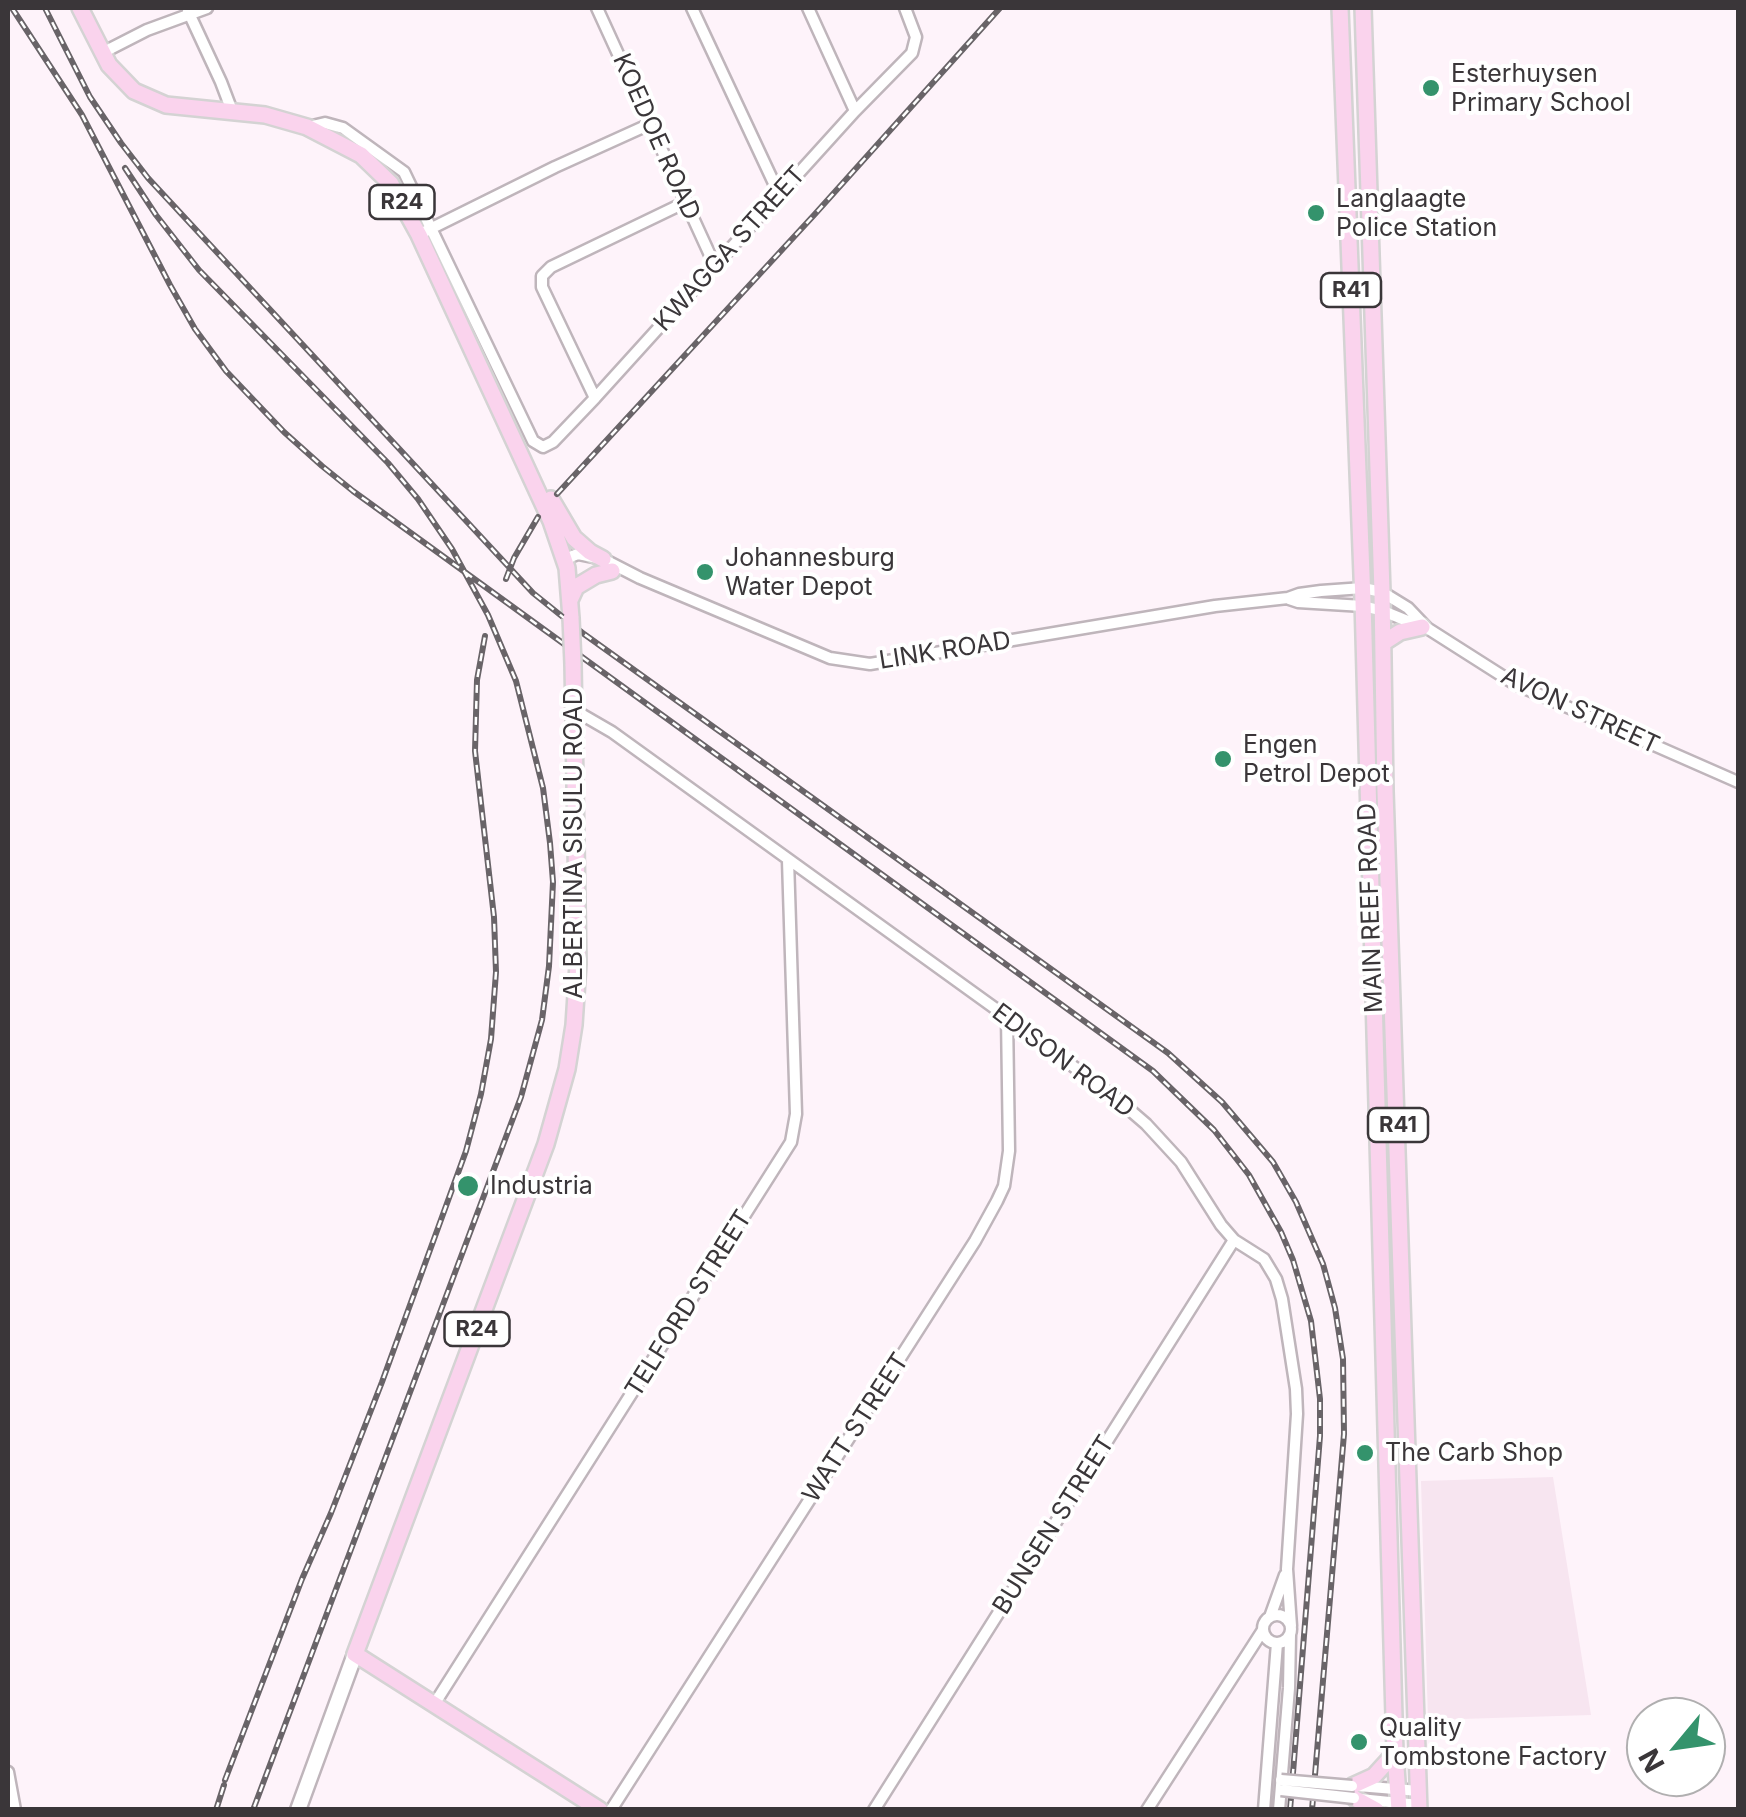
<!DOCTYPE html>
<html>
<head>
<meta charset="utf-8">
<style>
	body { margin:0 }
	#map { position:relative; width:1746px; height:1817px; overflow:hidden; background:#fef3fa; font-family:Inter,sans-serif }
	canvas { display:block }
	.frame { position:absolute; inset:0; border:10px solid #3a3639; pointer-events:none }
	.north { position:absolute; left:1626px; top:1697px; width:100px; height:100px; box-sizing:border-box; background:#fff; border:2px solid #b0afb0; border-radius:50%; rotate:241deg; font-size:28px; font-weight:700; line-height:40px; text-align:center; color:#3a3639 }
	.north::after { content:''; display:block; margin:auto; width:35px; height:45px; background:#34936c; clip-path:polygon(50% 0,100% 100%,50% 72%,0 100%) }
</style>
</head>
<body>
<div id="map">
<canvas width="1746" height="1817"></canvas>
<div class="frame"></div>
<div class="north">N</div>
</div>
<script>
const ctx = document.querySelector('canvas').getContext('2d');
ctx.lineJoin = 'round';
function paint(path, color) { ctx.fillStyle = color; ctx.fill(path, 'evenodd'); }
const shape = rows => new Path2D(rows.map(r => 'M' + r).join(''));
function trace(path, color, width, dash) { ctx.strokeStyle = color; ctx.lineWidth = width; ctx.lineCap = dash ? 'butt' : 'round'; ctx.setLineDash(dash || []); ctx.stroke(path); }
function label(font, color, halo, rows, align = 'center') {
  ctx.font = font + ' Inter,sans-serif'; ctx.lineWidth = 8; ctx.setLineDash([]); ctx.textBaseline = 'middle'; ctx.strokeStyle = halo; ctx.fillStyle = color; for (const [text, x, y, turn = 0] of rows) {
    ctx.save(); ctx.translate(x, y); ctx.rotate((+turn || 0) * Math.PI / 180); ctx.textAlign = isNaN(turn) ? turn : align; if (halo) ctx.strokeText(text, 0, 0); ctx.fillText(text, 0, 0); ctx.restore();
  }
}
paint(shape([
	[1553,1477,1591,1715,1428,1720,1421,1481]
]), '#f7e5f0');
const street = shape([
	[597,8,715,266],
	[692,8,779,194],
	[808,8,855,111],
	[188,11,221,82,232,111],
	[102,53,147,30,207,8],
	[308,127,325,123,343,128,404,172,533,441,543,447,553,442,595,398,855,111,912,53,916,37,905,8],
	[426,231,555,167,650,124],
	[595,398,542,287,542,276,551,267,686,202],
	[566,565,570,557,578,554,603,559,640,578,830,658,870,664,1215,606,1288,598,1299,594,1321,591,1363,588,1382,592,1408,608,1427,628,1515,684,1738,782],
	[1289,599,1298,602,1363,606,1383,611,1422,627],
	[574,710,612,732,1007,1017,1117,1099,1146,1124,1181,1162,1221,1225,1234,1240,1264,1259,1276,1279,1282,1299,1296,1389,1297,1414,1287,1569,1291,1626],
	'1263 1629a14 14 0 1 1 28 0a14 14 0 1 1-28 0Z',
	[1270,1617,1285,1575],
	[435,1703,791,1142,796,1114,788,860],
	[8,1772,15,1810],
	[1358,1786,1419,1791],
	[1360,1799,1419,1805],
	[611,1810,975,1241,997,1201,1004,1186,1009,1151,1007,1017],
	[874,1810,1234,1240],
	[1147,1810,1263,1630],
	[1264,1810,1277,1643],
	[1279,1810,1289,1688,1290,1635]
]);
const secondary = shape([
	[298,1810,355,1654]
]);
const primary = shape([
	[80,8,109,65,134,91,166,105,265,115,307,127,361,155,391,184,419,235,551,521,567,568,571,618],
	[1340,8,1363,601,1395,1753,1399,1810],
	[1363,8,1382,592,1385,791,1419,1810],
	[551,499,574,538,590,552,603,559],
	[570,600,576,587,596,575,612,571],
	[1383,643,1400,632,1422,627],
	[573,664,578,964,574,1025,567,1069,546,1144,355,1654,600,1810],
	[1352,1786,1374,1776,1395,1753],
	[1354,1798,1376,1810]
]);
trace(street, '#bfb5bb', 15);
trace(secondary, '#bfb5bb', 19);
trace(primary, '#d4d3d3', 20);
trace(street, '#fff', 10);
trace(secondary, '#fff', 14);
trace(primary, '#fad3ed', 15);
const rail = shape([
	[12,8,82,115,170,285,195,329,226,371,284,432,322,466,353,491,1153,1071,1214,1130,1249,1175,1281,1232,1293,1260,1311,1321,1320,1399,1320,1436,1290,1810],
	[45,8,90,97,121,143,148,178,533,593,584,634,1168,1053,1222,1102,1273,1162,1296,1202,1323,1264,1335,1308,1343,1359,1344,1434,1312,1810],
	[125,168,156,215,199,270,388,463,418,499,452,549,488,615,516,681,543,788,550,843,553,882,549,966,542,1020,521,1097,253,1810],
	[557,494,815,214,1000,8],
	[506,579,514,558,538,517],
	[225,1780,302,1579,331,1513,382,1382,466,1151,481,1094,491,1039,496,972,494,917,475,751,477,680,485,636],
	[216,1810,224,1785]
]);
trace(rail, '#696468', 6);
trace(rail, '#fff', 2.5, [8]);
const streetBridge = shape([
	[1281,1780,1352,1786],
	[1281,1790,1354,1798]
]);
const primaryBridge = shape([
	[571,618,573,664]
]);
trace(streetBridge, '#bfb5bb', 15, []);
trace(primaryBridge, '#d4d3d3', 20, []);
trace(streetBridge, '#fff', 10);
trace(primaryBridge, '#fad3ed', 15);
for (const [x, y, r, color] of [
	[1431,88,10,"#34936c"],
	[1316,213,10,"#34936c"],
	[705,572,10,"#34936c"],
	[1223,759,10,"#34936c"],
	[468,1186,12,"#34936c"],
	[1365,1453,10,"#34936c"],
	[1359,1742,10,"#34936c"]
]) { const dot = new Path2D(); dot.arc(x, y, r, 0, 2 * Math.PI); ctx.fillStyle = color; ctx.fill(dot); trace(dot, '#fff', 4); }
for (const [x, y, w] of [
	[402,202,65],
	[1351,290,60],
	[1398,1125,60],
	[477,1329,65]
]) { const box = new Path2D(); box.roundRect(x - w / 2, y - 17, w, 34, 8); ctx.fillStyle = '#fff'; ctx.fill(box); trace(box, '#3a3639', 2.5); }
label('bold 22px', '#3a3639', null, [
	["R24",402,202],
	["R41",1351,290],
	["R41",1398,1125],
	["R24",477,1329]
]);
label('25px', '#3a3639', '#fff', [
	["Esterhuysen",1451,74],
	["Primary School",1451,103],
	["Langlaagte",1336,199],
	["Police Station",1336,228],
	["Johannesburg",725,558],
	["Water Depot",725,587],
	["Engen",1243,745],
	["Petrol Depot",1243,774],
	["Industria",490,1186],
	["The Carb Shop",1385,1453],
	["Quality",1379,1728],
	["Tombstone Factory",1379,1757]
], 'left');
label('25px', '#3a3639', '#fff', [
	["KOEDOE ROAD",656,137,66],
	["KWAGGA STREET",730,249,-48],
	["LINK ROAD",945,651,-9],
	["AVON STREET",1580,711,25],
	["ALBERTINA SISULU ROAD",574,843,-90],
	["MAIN REEF ROAD",1371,908,-92],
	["EDISON ROAD",1063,1061,37],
	["TELFORD STREET",689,1304,-58],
	["WATT STREET",856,1428,-57],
	["BUNSEN STREET",1054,1525,-58]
]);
</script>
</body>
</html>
